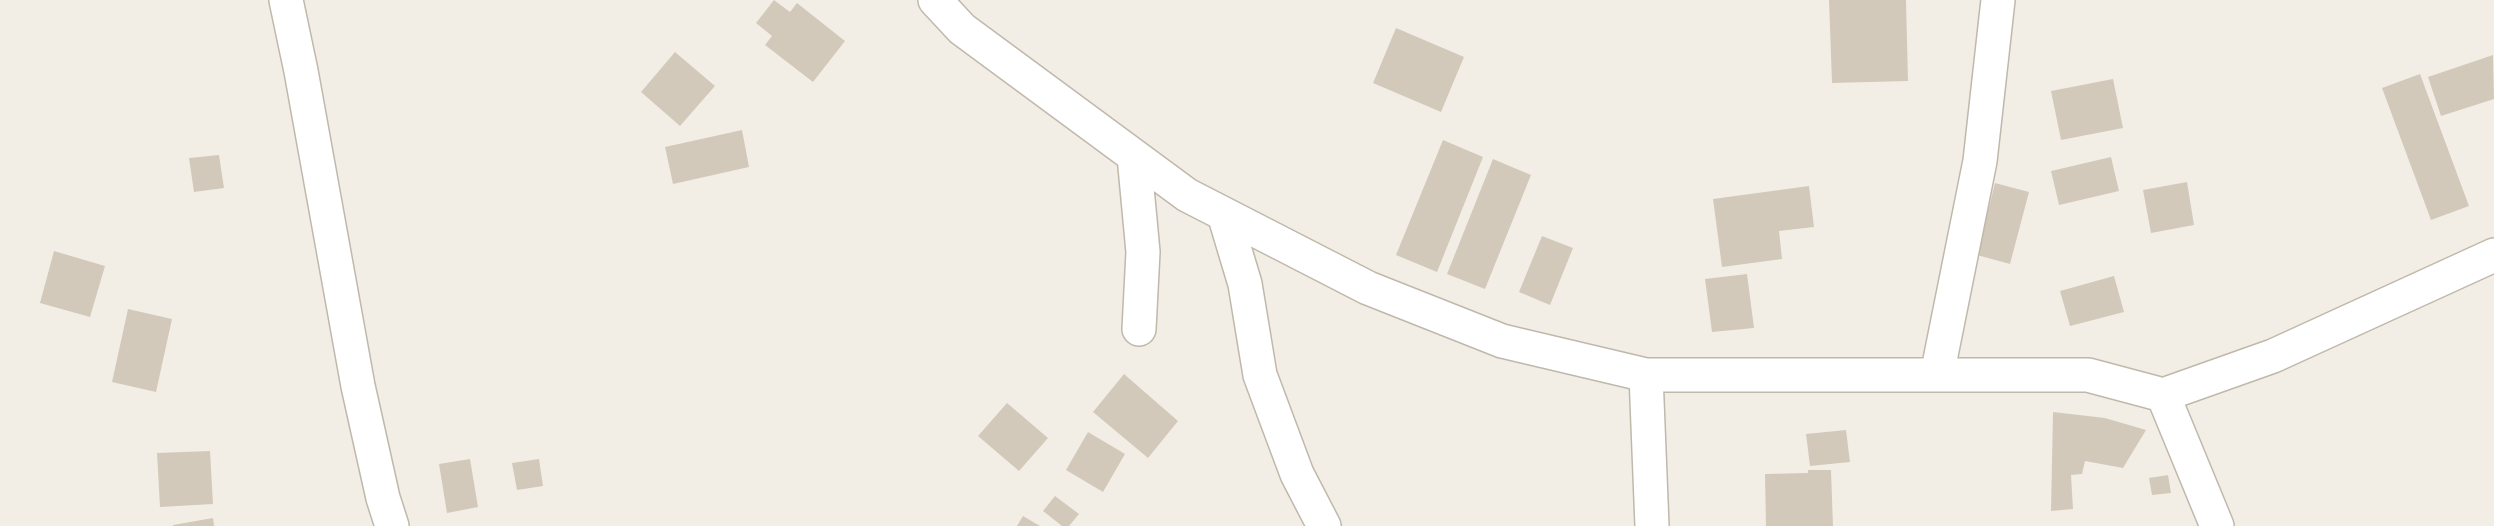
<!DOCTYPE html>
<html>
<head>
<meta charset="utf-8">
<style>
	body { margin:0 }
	canvas { display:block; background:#f2eee5 }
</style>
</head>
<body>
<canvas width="2494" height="526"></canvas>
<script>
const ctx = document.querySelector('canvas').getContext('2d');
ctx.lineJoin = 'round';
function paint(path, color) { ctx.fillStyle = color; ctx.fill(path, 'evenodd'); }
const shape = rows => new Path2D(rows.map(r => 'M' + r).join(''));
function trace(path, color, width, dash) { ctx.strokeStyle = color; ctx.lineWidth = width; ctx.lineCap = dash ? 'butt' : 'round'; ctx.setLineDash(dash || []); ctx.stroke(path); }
paint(shape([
	[774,0,790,12,797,3,845,41,813,82,765,45,772,36,756,23],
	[1829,0,1906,0,1908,81,1832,83],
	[1396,28,1464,57,1441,112,1373,83],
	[675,52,715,86,680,126,641,92],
	[2493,55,2494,99,2441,116,2428,77],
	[2420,74,2469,206,2431,220,2382,88],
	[2113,79,2123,128,2061,140,2051,91],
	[742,130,749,167,673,184,665,147],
	[1443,140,1483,157,1437,272,1396,255],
	[219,155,224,188,194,192,189,158],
	[2111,157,2119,191,2059,205,2051,171],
	[1493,159,1531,175,1485,289,1447,274],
	[2187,182,2194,225,2151,233,2143,190],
	[1995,183,2029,192,2010,264,1977,255],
	[1809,186,1814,227,1779,231,1782,259,1722,267,1713,199],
	[1542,236,1573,248,1550,305,1519,292],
	[54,251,105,266,90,317,40,303],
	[1747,274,1754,328,1712,332,1705,279],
	[2114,276,2124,312,2070,326,2060,291],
	[128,309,172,319,156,392,112,382],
	[1124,374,1178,421,1148,458,1093,412],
	[1007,403,1048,438,1019,471,978,436],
	[2053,412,2105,418,2146,430,2123,468,2085,461,2082,474,2071,475,2073,509,2051,511],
	[1846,430,1850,462,1810,466,1806,434],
	[1088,432,1125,454,1103,492,1066,470],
	[210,451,213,504,160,507,157,453],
	[470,459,478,507,447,513,439,464],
	[539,459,543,486,517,490,512,463],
	[1808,470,1831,470,1833,526,1766,526,1765,474,1808,473],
	[2168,475,2171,493,2152,495,2149,478],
	[1055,496,1079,514,1069,526,1062,526,1043,511],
	[1023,516,1040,526,1017,526],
	[213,518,214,526,173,526,173,525]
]), '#d3c9bb');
const minor = shape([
	[286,0,301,71,358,386,383,498,392,526],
	[935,0,962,29,1187,195,1368,288,1502,341,1646,375,2088,375,2163,395,2217,526],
	[1134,156,1143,252,1139,329],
	[1224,214,1245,284,1260,375,1297,474,1324,526],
	[1646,375,1652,526],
	[1937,375,1980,161,1998,0],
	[2163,395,2273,356,2494,255]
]);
trace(minor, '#c0b8ab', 36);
trace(minor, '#fff', 33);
</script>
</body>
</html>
